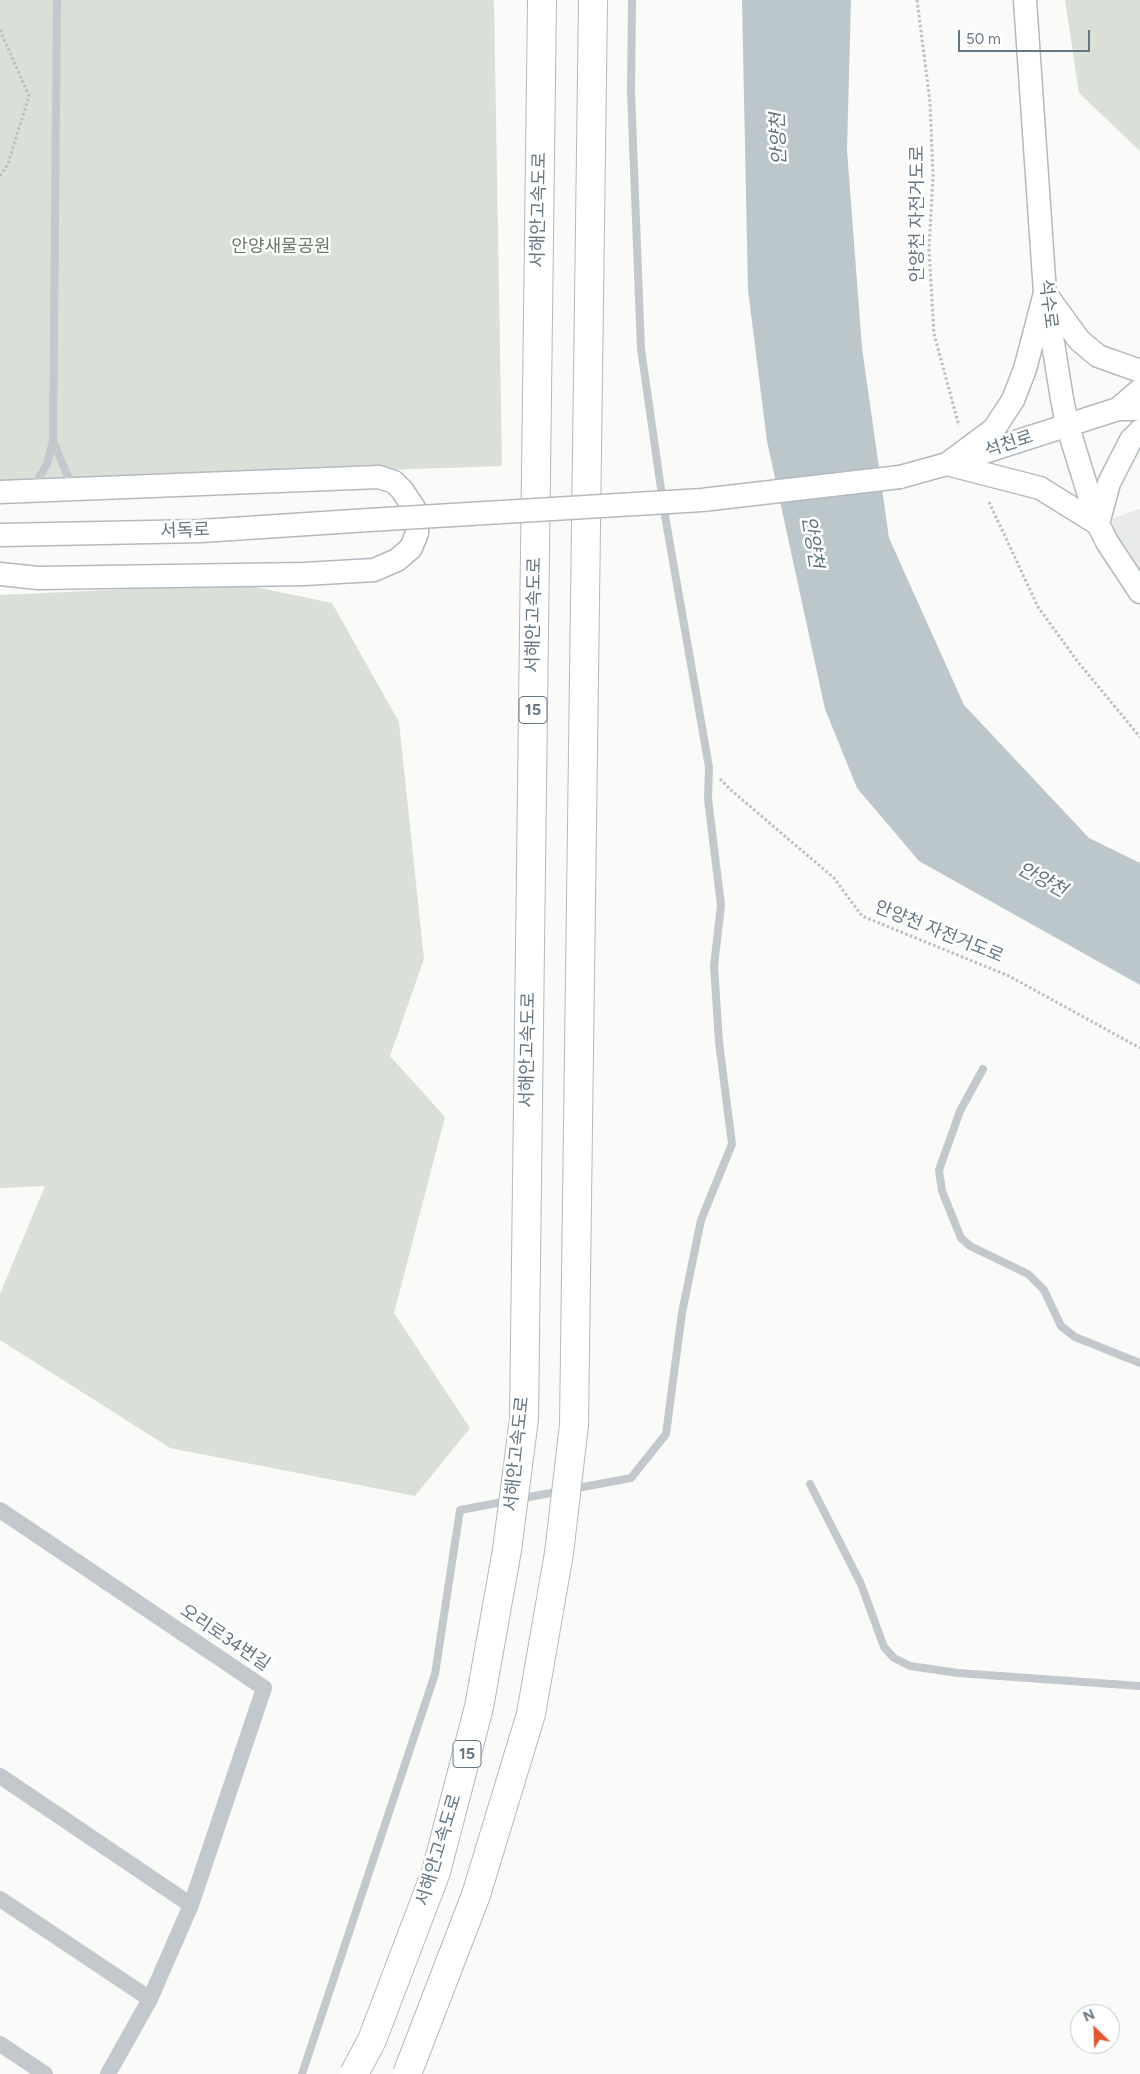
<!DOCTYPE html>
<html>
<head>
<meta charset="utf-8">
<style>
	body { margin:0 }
	#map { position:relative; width:1140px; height:2074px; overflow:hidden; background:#fafaf8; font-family:Figtree,sans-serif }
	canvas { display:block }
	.north { position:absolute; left:1070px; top:2004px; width:50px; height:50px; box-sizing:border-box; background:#fff; border:1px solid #c1c8cd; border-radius:50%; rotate:336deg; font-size:14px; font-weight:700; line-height:20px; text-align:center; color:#657683 }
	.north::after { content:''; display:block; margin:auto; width:18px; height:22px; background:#e4572e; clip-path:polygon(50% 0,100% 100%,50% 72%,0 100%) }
	.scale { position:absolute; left:958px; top:30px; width:132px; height:22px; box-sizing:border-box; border:2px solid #657683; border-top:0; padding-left:6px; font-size:15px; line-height:18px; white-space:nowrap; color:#657683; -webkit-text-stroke:4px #fff; paint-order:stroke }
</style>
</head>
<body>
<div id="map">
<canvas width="1140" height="2074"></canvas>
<div class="north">N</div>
<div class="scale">50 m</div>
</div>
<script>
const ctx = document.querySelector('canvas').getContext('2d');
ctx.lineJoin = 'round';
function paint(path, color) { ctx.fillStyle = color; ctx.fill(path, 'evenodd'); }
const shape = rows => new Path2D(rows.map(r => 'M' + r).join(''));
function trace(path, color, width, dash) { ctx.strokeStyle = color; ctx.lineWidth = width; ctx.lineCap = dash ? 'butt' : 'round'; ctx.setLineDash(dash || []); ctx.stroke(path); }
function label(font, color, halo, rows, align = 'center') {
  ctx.font = font + ' Figtree,"Noto Sans KR",sans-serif'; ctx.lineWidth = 5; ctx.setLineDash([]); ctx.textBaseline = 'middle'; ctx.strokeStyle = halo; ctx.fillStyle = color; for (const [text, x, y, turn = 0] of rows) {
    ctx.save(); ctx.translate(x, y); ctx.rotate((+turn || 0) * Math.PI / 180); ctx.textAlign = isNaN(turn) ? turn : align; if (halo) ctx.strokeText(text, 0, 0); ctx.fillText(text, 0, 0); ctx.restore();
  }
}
paint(shape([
	[1140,509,1140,580,1102,522]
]), '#e8e9e9');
paint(shape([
	[0,0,494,0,502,466,0,483],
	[1065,0,1140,0,1140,151,1079,93],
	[241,584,332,603,399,722,424,959,390,1056,445,1117,394,1313,470,1428,415,1496,170,1448,0,1340,0,1294,45,1186,0,1188,0,595]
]), '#dadfd7');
paint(shape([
	[742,0,851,0,847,150,862,348,889,538,964,705,1089,838,1140,863,1140,985,919,861,857,788,825,709,767,441,748,290]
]), '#bbc7cb');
const secondary = shape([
	[1025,0,1045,293,1062,399,1067,424,1098,524,1107,542,1140,592],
	[1140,371,1098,356,1079,340,1045,293,1025,369,1013,400,994,429,947,464,1040,488,1098,524,1109,483,1131,440,1140,431],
	[1118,409,1140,390],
	[900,477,947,464,1118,409,1140,409],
	[0,492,379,477,394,482,402,490,414,508,417,521,417,533,411,548,397,560,374,570,304,574,38,578,0,574],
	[0,535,201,531,369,520]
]);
const highway = shape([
	[524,1419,542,0],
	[574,1425,593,0]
]);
trace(secondary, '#b3babf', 25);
trace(highway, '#b4b9bd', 30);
trace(shape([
	[917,0,930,102,933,176,929,249,934,334,959,426],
	[0,30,29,96,8,164,0,176],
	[989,502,1038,607,1078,662,1140,737],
	[720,779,732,791,834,878,862,916,1009,976,1140,1048]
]), '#bbbfc2', 3, [2.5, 2.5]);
trace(shape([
	[53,441,72,486],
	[34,486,47,464,53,441,57,0],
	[983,1069,960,1111,939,1170,942,1191,961,1238,970,1246,1028,1274,1044,1290,1061,1326,1075,1337,1140,1363],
	[810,1484,861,1584,884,1647,894,1658,910,1666,958,1673,1140,1686],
	[572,1489,631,1478,666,1434,682,1313,701,1220,732,1144,719,1042,714,966,721,905,708,799,709,767,664,510,641,349,631,92,632,0],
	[302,2074,435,1674,460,1510,561,1491]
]), '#c3c8cc', 8);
trace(shape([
	[0,1510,264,1688,191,1905,150,1999,108,2074],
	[0,1776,191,1905],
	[0,1899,150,1999],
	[0,2044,45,2074]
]), '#c3c8cc', 16);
trace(secondary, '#fff', 22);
trace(highway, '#fff', 28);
const secondaryBridge = shape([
	[369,520,702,500,900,477]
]);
const highwayBridge = shape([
	[354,2074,372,2040,436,1872,479,1707,507,1550,524,1419],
	[407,2074,476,1895,531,1714,559,1553,574,1425]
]);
trace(secondaryBridge, '#b3babf', 25, []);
trace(highwayBridge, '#b4b9bd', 30, []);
trace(secondaryBridge, '#fff', 22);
trace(highwayBridge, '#fff', 28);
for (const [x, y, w] of [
	[533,710,28],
	[467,1754,28]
]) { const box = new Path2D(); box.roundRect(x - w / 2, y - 13.5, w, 27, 4); ctx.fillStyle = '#fff'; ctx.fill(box); trace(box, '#657683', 1); }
label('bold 16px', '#657683', null, [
	["15",533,710],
	["15",467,1754]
]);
label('18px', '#657683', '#fff', [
	["서해안고속도로",539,210,-89],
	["안양천 자전거도로",918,214,-90],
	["석수로",1048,304,83],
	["석천로",1009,444,-18],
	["서독로",185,531,-2],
	["서해안고속도로",534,615,-89],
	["안양천 자전거도로",939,932,22],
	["서해안고속도로",528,1050,-89],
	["서해안고속도로",517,1454,-84],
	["오리로34번길",225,1638,34],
	["서해안고속도로",439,1850,-73]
]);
label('18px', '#687a64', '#fff', [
	["안양새물공원",281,247]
]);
label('italic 19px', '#60757c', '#fff', [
	["안양천",779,139,-92],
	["안양천",812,542,81],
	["안양천",1042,880,28]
]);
</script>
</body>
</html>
